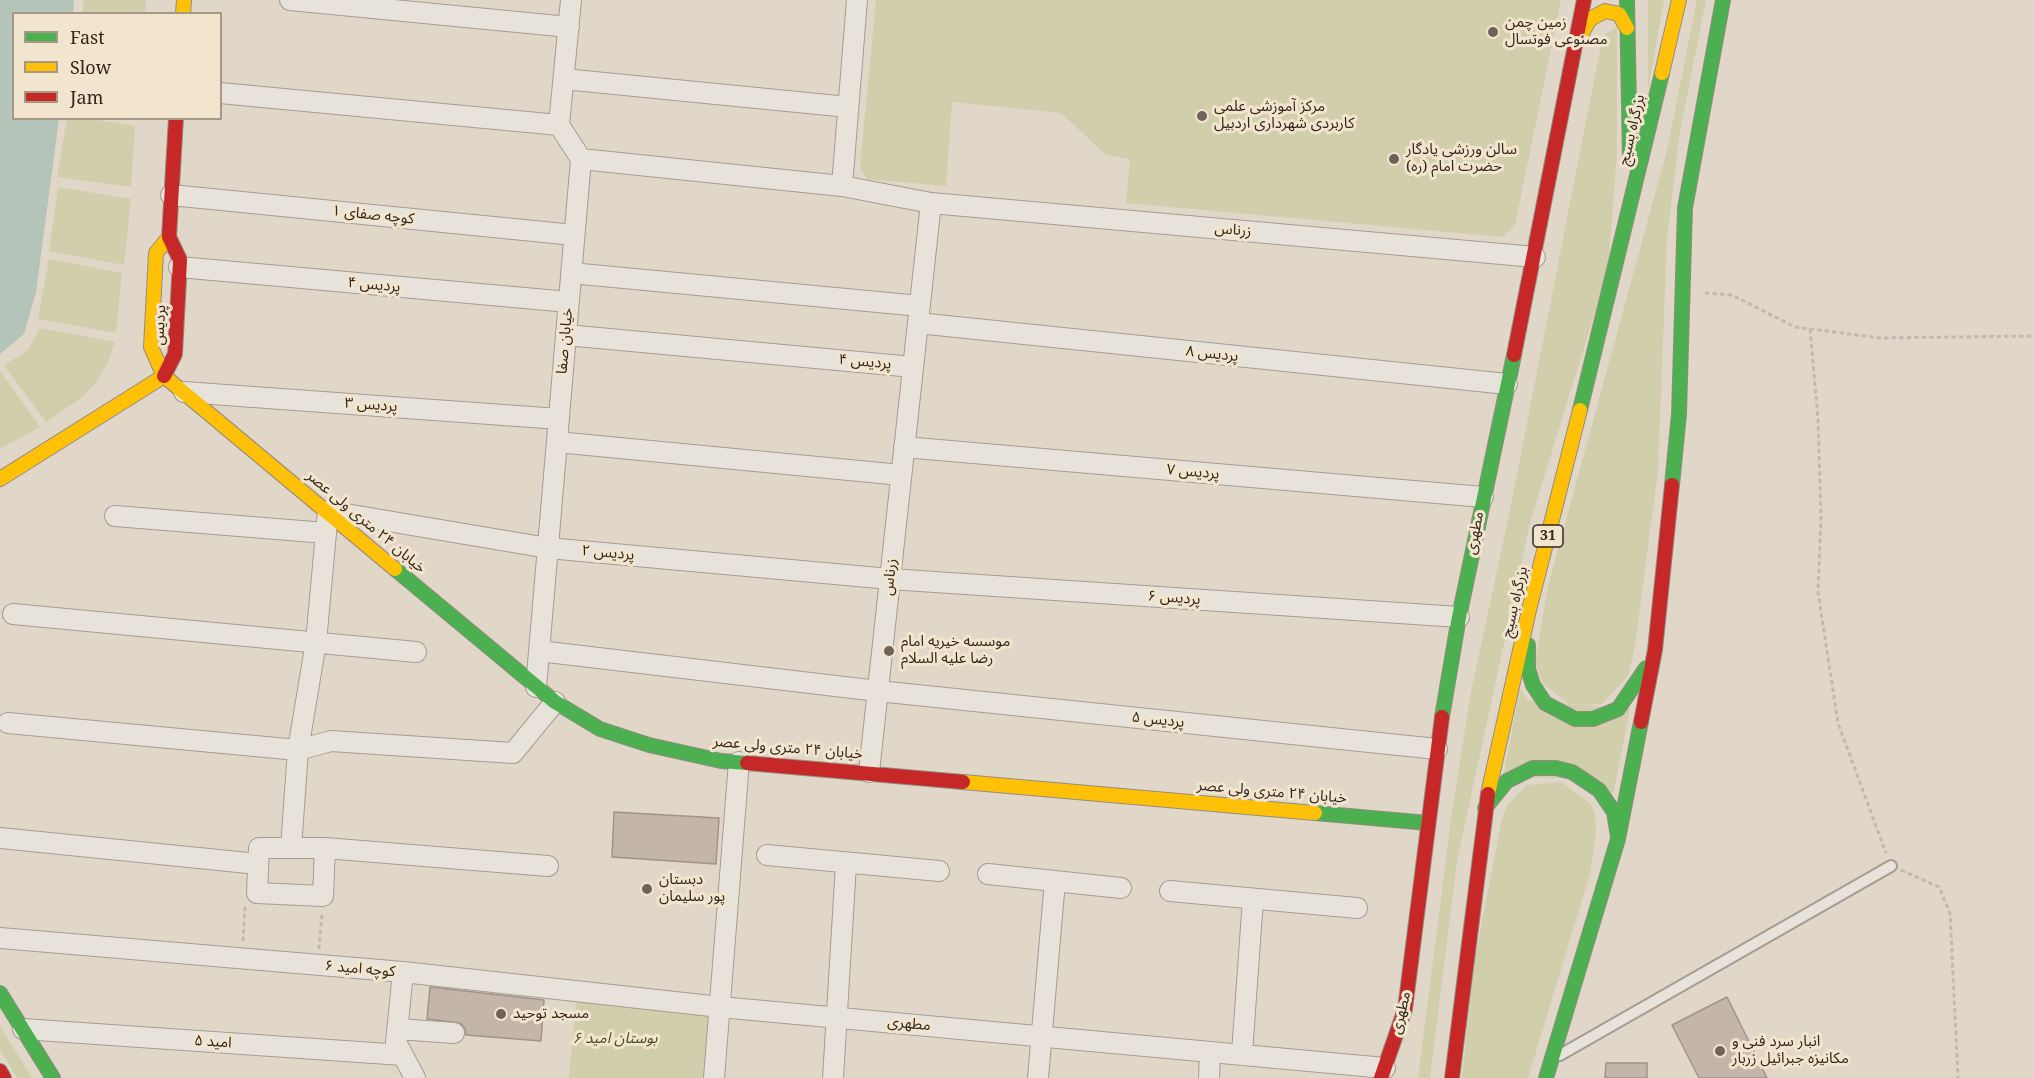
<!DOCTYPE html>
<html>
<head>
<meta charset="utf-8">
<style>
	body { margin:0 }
	#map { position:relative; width:2034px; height:1078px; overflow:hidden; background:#e0d7c9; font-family:"Noto Serif",serif }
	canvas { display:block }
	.legend { position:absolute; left:12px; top:12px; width:210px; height:108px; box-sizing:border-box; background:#f2e5ce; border:2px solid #a59887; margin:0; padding:8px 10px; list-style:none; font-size:18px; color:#32251c }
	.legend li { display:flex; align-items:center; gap:12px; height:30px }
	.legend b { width:30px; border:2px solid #a59887 }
</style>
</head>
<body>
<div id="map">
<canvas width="2034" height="1078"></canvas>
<ul class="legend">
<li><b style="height:8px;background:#4caf50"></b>Fast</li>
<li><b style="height:8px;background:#ffc107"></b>Slow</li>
<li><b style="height:8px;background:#c62828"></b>Jam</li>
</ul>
</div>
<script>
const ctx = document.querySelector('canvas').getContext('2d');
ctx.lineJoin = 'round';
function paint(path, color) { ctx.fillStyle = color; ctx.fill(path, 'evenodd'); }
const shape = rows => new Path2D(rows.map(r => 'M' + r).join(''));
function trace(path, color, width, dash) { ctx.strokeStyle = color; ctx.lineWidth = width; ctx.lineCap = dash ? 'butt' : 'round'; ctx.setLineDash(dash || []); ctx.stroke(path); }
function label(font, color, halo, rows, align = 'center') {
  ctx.font = font + ' "Noto Serif","Noto Sans Arabic",serif'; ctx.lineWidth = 6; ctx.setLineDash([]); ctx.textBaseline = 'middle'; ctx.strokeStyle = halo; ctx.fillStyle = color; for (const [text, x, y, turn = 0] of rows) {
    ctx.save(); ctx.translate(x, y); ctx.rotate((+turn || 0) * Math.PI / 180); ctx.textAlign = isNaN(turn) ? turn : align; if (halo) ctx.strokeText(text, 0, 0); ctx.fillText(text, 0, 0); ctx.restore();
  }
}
paint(shape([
	[84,0,146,0,145,13,82,13],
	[876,0,1561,0,1515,225,1503,237,1126,203,1130,159,1106,155,1061,113,952,102,946,186,867,179,860,168],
	[1648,0,1664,0,1648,90],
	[1697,0,1706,0,1680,131,1667,238,1658,470,1635,646,1628,676,1602,704,1571,705,1543,684,1535,662,1548,586,1668,146],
	[1617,26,1617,152,1609,257,1604,283,1530,523,1457,861,1430,1078,1418,1078,1452,812,1470,697,1509,515,1598,60,1603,37],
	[67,119,91,119,135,126,131,187,57,177],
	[58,187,131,199,124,265,49,251],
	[49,259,122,273,116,333,38,319],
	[40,328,115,342,108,362,97,381,84,396,46,422,4,365,27,351],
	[0,371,40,427,0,449],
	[1520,688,1527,700,1630,709,1613,795,1600,779,1503,777],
	[1561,782,1591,804,1595,814,1596,834,1590,874,1528,1078,1462,1078,1474,963,1502,819,1508,804,1527,785],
	[577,996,709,1011,705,1078,569,1078],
	[0,1026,32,1078,17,1078,0,1050]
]), '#d1ceac');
paint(shape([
	[0,0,74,0,73,13,14,14,14,118,59,119,36,292,24,334,0,354]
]), '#b5c4b9');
const building = shape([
	[614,812,719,818,716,864,612,857,614,812],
	[430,987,544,1000,541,1041,466,1035,465,1028,460,1023,427,1019,430,987],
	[1727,997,1767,1078,1699,1078,1672,1025,1727,997],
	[1606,1063,1647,1063,1647,1078,1605,1078,1606,1063]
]);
paint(building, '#c3b5aa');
trace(building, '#a09389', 1.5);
const lane = shape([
	[1560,1055,1891,866]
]);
const street = shape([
	[290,0,569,27],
	[564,79,848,107],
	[220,93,559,125],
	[581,159,842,186,931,203,1535,257],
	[842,186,857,0],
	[171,195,574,235],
	[179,267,569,302],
	[571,273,920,306],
	[918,323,1507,384],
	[566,335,913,367],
	[184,392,559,419],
	[557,442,901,475],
	[904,447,1483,497],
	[115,516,326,533],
	[13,614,416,652],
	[539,651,878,691,1437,749],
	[536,687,581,159,559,125,571,0],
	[8,723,298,750,331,741,513,753,555,702],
	[869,772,931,203],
	[0,838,258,864],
	[291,848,298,750,316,642,328,511,548,548,890,579,1459,617],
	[325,848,323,896,257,893,259,848,325,848,548,866],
	[767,855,939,871],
	[988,874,1121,888],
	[1170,891,1357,908],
	[0,938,403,972,720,1007,1385,1068],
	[403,972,396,1042,415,1078],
	[23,1029,403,1055],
	[398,1029,454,1033],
	[1242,1053,1253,899],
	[714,1078,739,762],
	[833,1078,846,864],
	[1038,1078,1055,881],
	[1209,1078,1210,1052]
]);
const fast = shape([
	[1627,0,1630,160],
	[1580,410,1662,73],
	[1672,485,1679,414,1685,208,1723,0],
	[395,569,555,702,600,729,649,745,721,761,747,763],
	[1528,645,1528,669,1533,685,1545,703,1575,719,1593,719,1618,709,1646,668],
	[1442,717,1459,617,1514,355],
	[1485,808,1507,781,1533,768,1556,768,1572,772,1599,790,1614,812,1618,837],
	[1315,813,1428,823],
	[0,993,53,1078],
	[1546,1078,1618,839,1641,722]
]);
const slow = shape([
	[183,14,184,0],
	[1578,40,1590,19,1605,11,1619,14,1627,28],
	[1662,73,1679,0],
	[169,237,156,253,151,347,164,376,395,569],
	[0,479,164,376],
	[963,782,1315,813],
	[1488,794,1529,610,1580,410]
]);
const jam = shape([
	[1514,355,1584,0],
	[164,376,175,354,180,260,169,237,176,118],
	[1641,722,1655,650,1672,485],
	[747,763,963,782],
	[0,1071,4,1078],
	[1381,1078,1405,1009,1442,717],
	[1452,1078,1488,794]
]);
trace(lane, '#a59c93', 14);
trace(street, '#a59c93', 22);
trace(fast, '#948c83', 16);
trace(slow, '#948c83', 16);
trace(jam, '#948c83', 16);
trace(shape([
	[1705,293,1732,295,1795,327,1881,338,2034,336],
	[1810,329,1818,419,1821,517,1818,592,1838,723,1886,853],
	[1901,870,1939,887,1950,913,1958,1078],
	[243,941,245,905],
	[319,949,322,913],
	[455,1015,457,995]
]), '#c1bab1', 3, [4.5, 3]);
trace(lane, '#e8e3da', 10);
trace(street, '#e8e3da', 20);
trace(fast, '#4caf50', 14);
trace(slow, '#ffc107', 14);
trace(jam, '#c62828', 14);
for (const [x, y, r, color] of [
	[1493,32,6,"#6f6359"],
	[1202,116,6,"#6f6359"],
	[1394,159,6,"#6f6359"],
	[889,651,6,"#6f6359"],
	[647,889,6,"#6f6359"],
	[501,1014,6,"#6f6359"],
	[1720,1051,6,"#6f6359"]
]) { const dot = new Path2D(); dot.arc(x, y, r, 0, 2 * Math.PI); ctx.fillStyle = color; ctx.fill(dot); trace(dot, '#f2e5ce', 2); }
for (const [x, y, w] of [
	[1548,536,30]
]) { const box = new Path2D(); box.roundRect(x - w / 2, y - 11, w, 22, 4.5); ctx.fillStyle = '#f2e5ce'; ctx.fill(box); trace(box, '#32251c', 1.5); }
label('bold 14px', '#32251c', null, [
	["31",1548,536]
]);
label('15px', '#32251c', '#f2e5ce', [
	["زمین چمن",1505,23],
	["مصنوعی فوتسال",1505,40],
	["مرکز آموزشی علمی",1214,107],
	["کاربردی شهرداری اردبیل",1214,124],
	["سالن ورزشی یادگار",1406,150],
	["حضرت امام (ره)",1406,167],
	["موسسه خیریه امام",901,642],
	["رضا علیه السلام",901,659],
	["دبستان",659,880],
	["پور سلیمان",659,897],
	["مسجد توحید",513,1014],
	["انبار سرد فنی و",1732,1042],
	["مکانیزه جبرائیل زربار",1732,1059]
], 'left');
label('15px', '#32251c', '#f2e5ce', [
	["بزرگراه بسیج",1632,130,-77],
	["کوچه صفای ۱",373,215,6],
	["زرناس",1233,230,5],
	["پردیس ۴",374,285,5],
	["پردیس",160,325,-87],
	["خیابان صفا",565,341,-85],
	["پردیس ۸",1212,354,6],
	["پردیس ۴",865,362,5],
	["پردیس ۳",371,405,4],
	["پردیس ۷",1193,472,5],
	["خیابان ۲۴ متری ولی عصر",366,522,40],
	["مطهری",1475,533,-79],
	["پردیس ۲",608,553,5],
	["زرناس",890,577,-84],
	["پردیس ۶",1174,598,4],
	["بزرگراه بسیج",1515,602,-77],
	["پردیس ۵",1158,720,6],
	["خیابان ۲۴ متری ولی عصر",788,748,5],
	["خیابان ۲۴ متری ولی عصر",1272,792,5],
	["کوچه امید ۶",360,969,5],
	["مطهری",1401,1013,-76],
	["مطهری",909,1024,5],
	["امید ۵",213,1042,4]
]);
label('italic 15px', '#464d24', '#f2e5ce', [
	["بوستان امید ۶",615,1039]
]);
</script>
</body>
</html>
